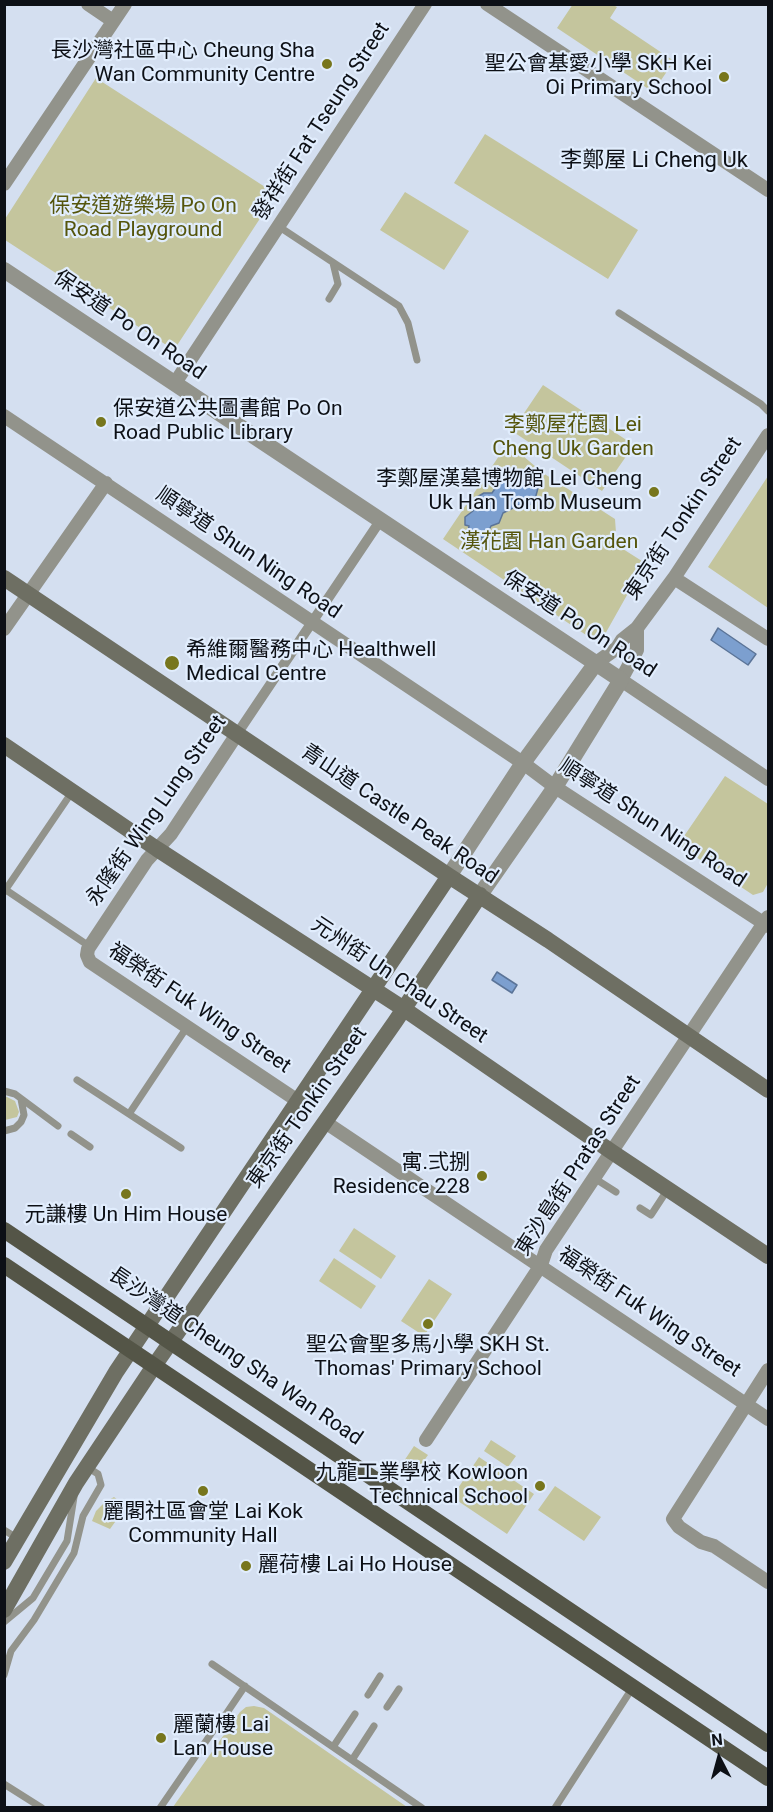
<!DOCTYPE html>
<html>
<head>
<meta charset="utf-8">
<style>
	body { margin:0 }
	#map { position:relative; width:773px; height:1812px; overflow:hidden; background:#d4dff0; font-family:Roboto,sans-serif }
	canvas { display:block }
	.frame { position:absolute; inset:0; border:6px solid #0d1016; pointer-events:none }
	.north { position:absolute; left:689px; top:1728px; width:60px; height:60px; -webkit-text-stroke:4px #e1edfd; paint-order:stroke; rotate:354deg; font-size:16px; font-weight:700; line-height:24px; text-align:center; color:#0d1016 }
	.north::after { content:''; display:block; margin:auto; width:21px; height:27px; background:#0d1016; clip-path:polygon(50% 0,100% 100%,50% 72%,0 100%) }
</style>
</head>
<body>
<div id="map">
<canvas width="773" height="1812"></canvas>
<div class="frame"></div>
<div class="north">N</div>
</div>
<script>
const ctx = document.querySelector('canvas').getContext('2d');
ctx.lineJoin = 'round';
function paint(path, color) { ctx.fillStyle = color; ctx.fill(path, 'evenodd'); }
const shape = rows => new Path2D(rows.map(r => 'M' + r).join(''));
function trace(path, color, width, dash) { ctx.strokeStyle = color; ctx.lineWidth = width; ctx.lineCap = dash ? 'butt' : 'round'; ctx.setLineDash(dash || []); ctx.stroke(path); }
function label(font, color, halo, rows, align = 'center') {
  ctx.font = font + ' Roboto,"Noto Sans TC",sans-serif'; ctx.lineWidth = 4.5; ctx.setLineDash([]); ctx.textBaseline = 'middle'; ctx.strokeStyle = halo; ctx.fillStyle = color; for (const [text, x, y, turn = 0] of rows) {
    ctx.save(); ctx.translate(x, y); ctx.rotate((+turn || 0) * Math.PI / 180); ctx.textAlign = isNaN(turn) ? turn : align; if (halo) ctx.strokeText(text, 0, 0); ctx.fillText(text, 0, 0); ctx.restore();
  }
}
paint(shape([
	[573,4,613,5,617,7,610,18,674,61,653,92,557,28],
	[96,78,276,194,174,350,5,240,5,219],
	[485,134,638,230,608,279,454,183],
	[405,192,469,231,444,270,380,230],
	[543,385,634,445,602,491,512,431],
	[515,449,543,473,615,519,616,533,612,542,645,563,604,636,592,639,443,539,499,456],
	[768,476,768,608,708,567],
	[725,776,768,804,768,883,763,892,753,895,678,845],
	[5,1096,15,1101,19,1112,17,1117,5,1120],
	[354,1228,396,1256,381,1279,339,1251],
	[334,1258,376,1286,361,1309,319,1281],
	[429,1279,452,1294,424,1336,401,1321],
	[491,1440,516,1456,508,1467,484,1451],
	[414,1446,428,1455,411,1479,398,1470],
	[479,1457,534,1494,507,1534,452,1497],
	[555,1486,601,1517,584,1541,538,1510],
	[114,1497,118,1500,116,1505,123,1511,110,1529,92,1521,96,1511,105,1502],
	[254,1706,264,1708,407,1807,173,1807,240,1712,246,1707]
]), '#c4c59d');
const water = shape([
	[525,475,537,484,538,488,534,503,526,506,521,504,503,513,499,523,491,526,486,537,480,538,483,543,480,547,467,539,469,526,465,525,465,517,473,511,473,506,477,497,484,493,492,493,499,483,506,479,525,475],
	[718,628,756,654,748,665,711,640,718,628],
	[497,972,517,985,512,993,492,980,497,972]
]);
paint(water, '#7c9fcf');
trace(water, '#5b7498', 1.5);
trace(shape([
	[278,226,399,306,408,323,417,360],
	[329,299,338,284,333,263],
	[619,313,761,404,768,411],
	[6,890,89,946],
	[4,892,72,792],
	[77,1080,181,1148],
	[4,1091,15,1094,58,1126],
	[129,1114,187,1027],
	[4,1131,15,1128,21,1122,24,1115,21,1099],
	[71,1134,90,1147],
	[594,1178,616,1192],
	[640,1208,651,1215,668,1189],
	[4,1530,17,1538],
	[4,1622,33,1598,67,1541,74,1497],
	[212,1664,422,1808],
	[4,1675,11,1651,34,1620,74,1553,83,1516,101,1485,98,1474,87,1467],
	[368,1695,380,1676],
	[387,1707,399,1689],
	[224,1717,245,1686],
	[333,1747,355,1714],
	[352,1760,374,1726],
	[4,1784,42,1808],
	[160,1808,215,1728],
	[555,1808,633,1687]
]), '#92938b', 7);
trace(shape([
	[237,734,380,521]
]), '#92938b', 10);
trace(shape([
	[88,4,113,21],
	[487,4,768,190],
	[4,184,125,4],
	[175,383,425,4],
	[4,416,523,763,555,787,768,926],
	[674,578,768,639],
	[637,628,637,650,621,680,768,779],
	[4,629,106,483],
	[596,663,617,648,622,640,637,628,674,578,768,435],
	[237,734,171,834,147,860,88,949,87,955,90,962,298,1101],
	[325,1122,768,1419],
	[768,1370,673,1519,679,1527,701,1542,714,1546,768,1582],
	[426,1440,541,1265,546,1250,768,917]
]), '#92938b', 14);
trace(shape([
	[4,270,621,680,555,787,480,895],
	[449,876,523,763,596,663]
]), '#92938b', 16);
trace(shape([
	[4,578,449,876,548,940,768,1090],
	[4,745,157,849,404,1009,612,1152,768,1256],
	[4,1562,116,1372,449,876],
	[4,1610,76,1483,154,1366,395,1022,480,895]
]), '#6e6f63', 16);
trace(shape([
	[4,1230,768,1744],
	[4,1265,768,1778]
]), '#545547', 16);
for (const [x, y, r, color] of [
	[327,64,6,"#77761d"],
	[724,77,6,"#77761d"],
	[101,422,6,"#77761d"],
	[654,492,6,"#77761d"],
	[172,663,8,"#77761d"],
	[482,1176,6,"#77761d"],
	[126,1194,6,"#77761d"],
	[428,1324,6,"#77761d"],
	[540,1486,6,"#77761d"],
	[203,1491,6,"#77761d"],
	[246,1566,6,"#77761d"],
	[161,1738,6,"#77761d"]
]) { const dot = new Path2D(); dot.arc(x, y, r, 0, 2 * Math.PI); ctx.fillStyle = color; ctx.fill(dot); trace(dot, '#e1edfd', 2); }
label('21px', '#0d1016', '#e1edfd', [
	["長沙灣社區中心 Cheung Sha",315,52],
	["Wan Community Centre",315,76],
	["聖公會基愛小學 SKH Kei",712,65],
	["Oi Primary School",712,89],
	["保安道公共圖書館 Po On",113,410,"left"],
	["Road Public Library",113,434,"left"],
	["李鄭屋漢墓博物館 Lei Cheng",642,480],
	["Uk Han Tomb Museum",642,504],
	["希維爾醫務中心 Healthwell",186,651,"left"],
	["Medical Centre",186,675,"left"],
	["寓.弍捌",470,1164],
	["Residence 228",470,1188],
	["元謙樓 Un Him House",126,1216,"center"],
	["聖公會聖多馬小學 SKH St.",428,1346,"center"],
	["Thomas' Primary School",428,1370,"center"],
	["九龍工業學校 Kowloon",528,1474],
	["Technical School",528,1498],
	["麗閣社區會堂 Lai Kok",203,1513,"center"],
	["Community Hall",203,1537,"center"],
	["麗荷樓 Lai Ho House",258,1566,"left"],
	["麗蘭樓 Lai",173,1726,"left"],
	["Lan House",173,1750,"left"]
], 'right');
label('21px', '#0d1016', '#e1edfd', [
	["發祥街 Fat Tseung Street",322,122,-57],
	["保安道 Po On Road",129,326,34],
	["東京街 Tonkin Street",684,519,-56],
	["順寧道 Shun Ning Road",248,554,34],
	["保安道 Po On Road",579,625,33],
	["永隆街 Wing Lung Street",157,811,-55],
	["青山道 Castle Peak Road",399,815,34],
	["順寧道 Shun Ning Road",652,824,33],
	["元州街 Un Chau Street",399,981,34],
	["福榮街 Fuk Wing Street",199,1009,34],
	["東京街 Tonkin Street",308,1108,-55],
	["東沙島街 Pratas Street",579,1166,-57],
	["福榮街 Fuk Wing Street",649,1313,34],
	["長沙灣道 Cheung Sha Wan Road",235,1357,34]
]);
label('21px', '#55550c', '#e1edfd', [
	["保安道遊樂場 Po On",143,207],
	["Road Playground",143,231],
	["李鄭屋花園 Lei",573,426],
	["Cheng Uk Garden",573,450],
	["漢花園 Han Garden",549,543]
]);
label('22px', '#0d1016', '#e1edfd', [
	["李鄭屋 Li Cheng Uk",654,161]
]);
</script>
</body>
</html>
